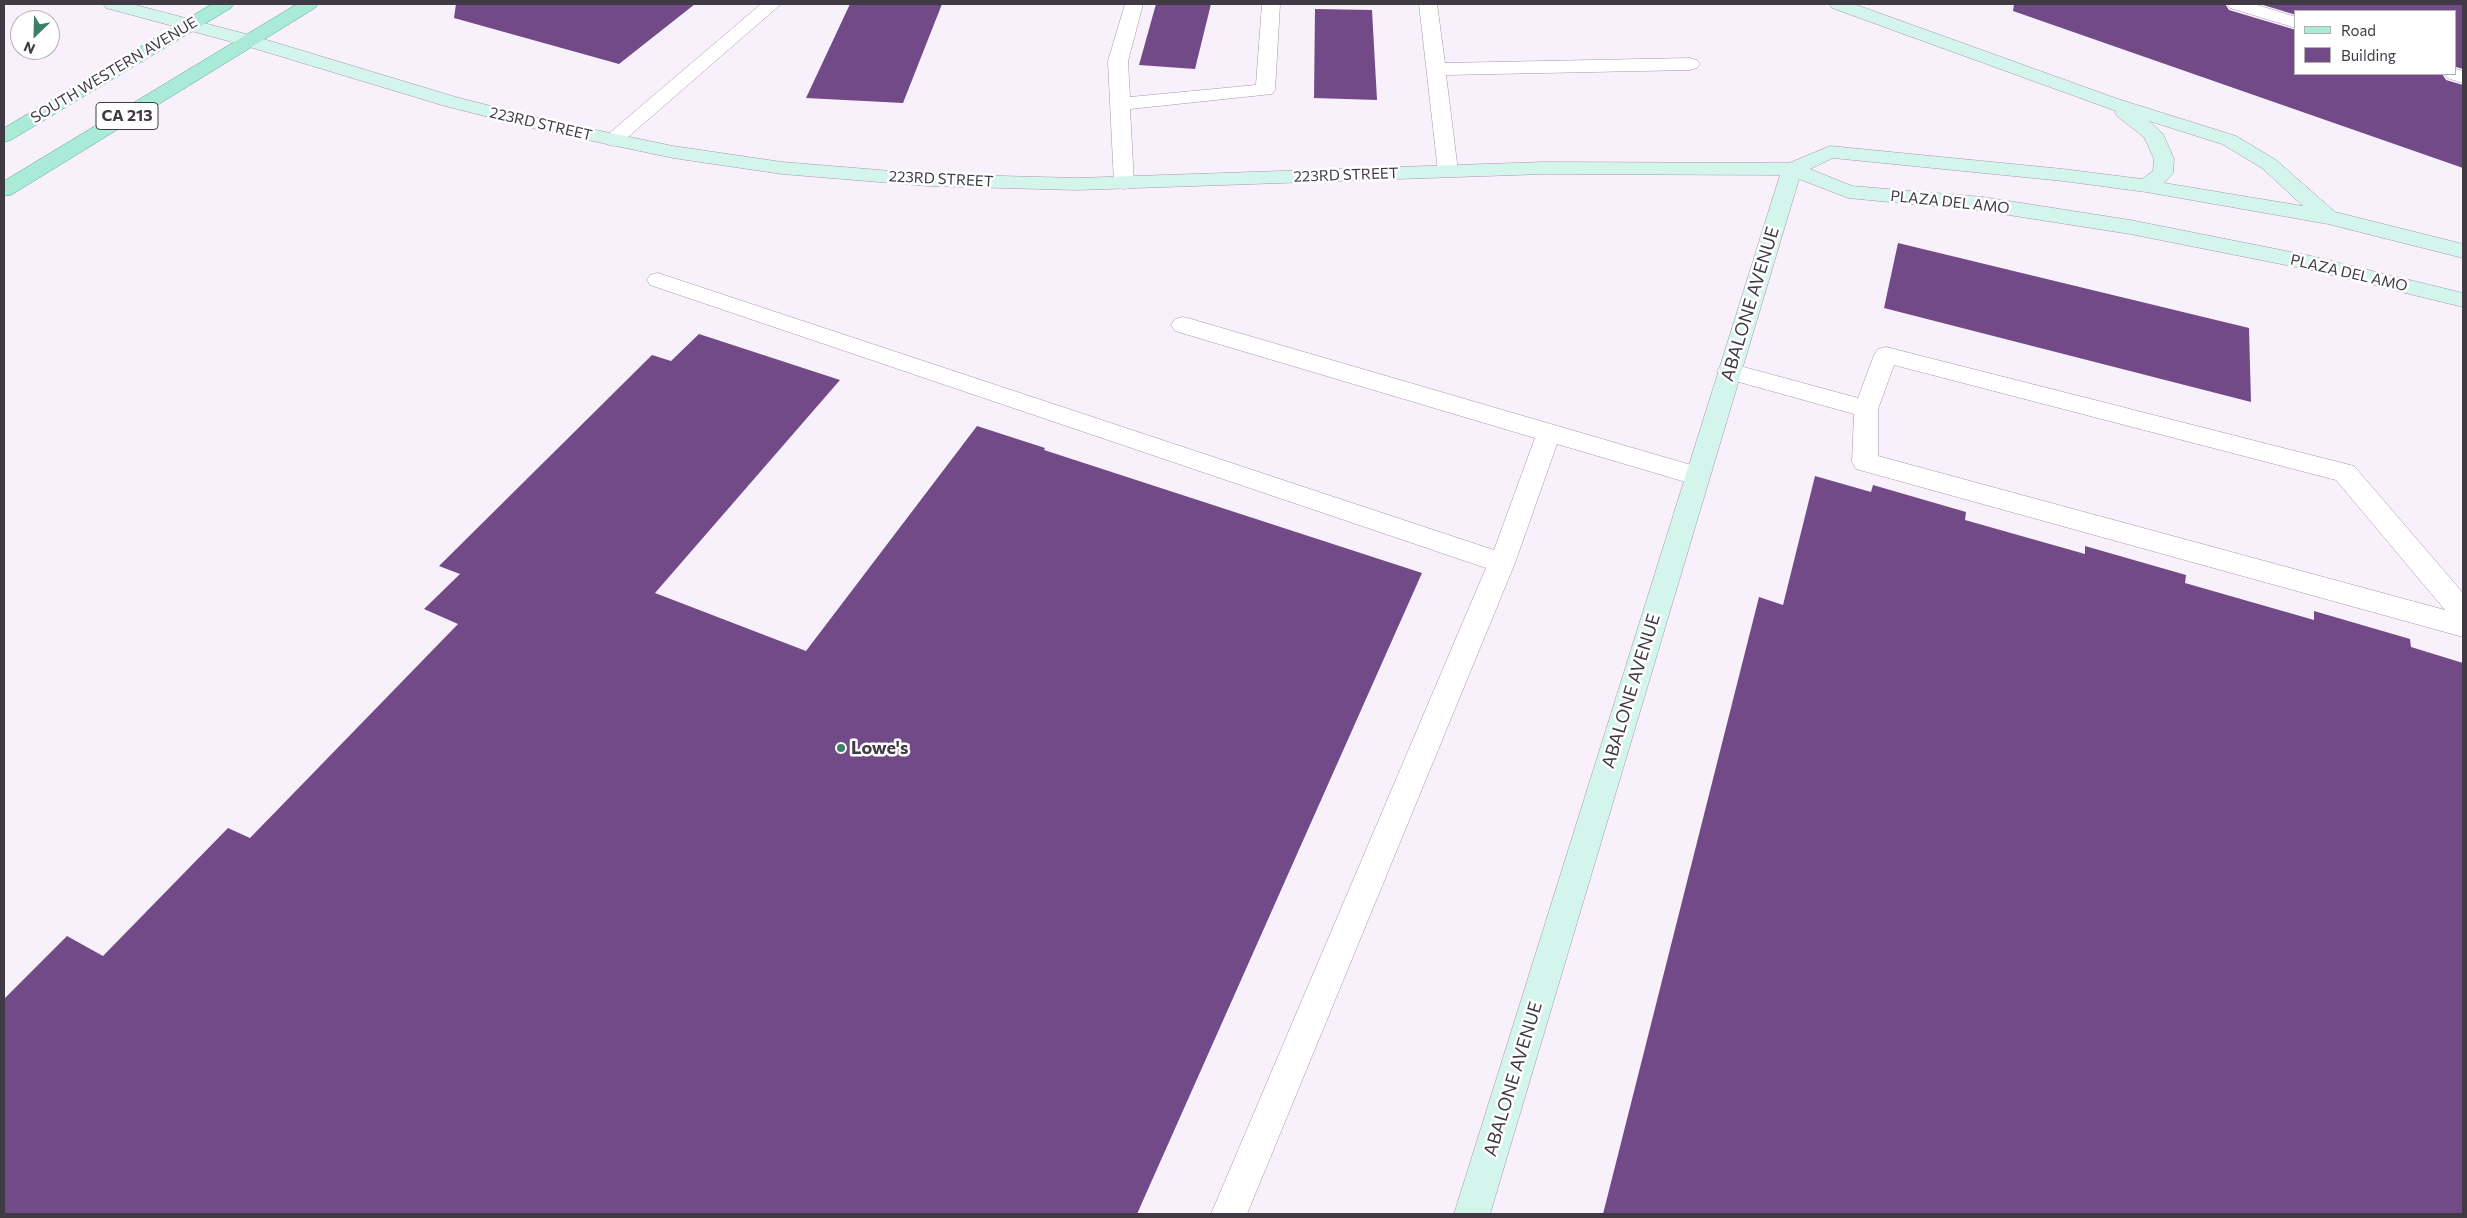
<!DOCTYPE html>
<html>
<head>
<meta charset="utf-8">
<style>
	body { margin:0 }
	#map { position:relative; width:2467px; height:1218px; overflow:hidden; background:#f8f1fb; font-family:Commissioner,sans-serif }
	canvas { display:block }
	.frame { position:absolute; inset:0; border:5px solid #403a44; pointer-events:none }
	.legend { position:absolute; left:2294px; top:10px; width:162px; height:65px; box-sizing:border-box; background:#fff; border:1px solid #b3b0b4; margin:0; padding:6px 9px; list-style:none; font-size:15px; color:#403a44 }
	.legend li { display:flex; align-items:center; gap:10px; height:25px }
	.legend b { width:25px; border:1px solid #b3b0b4 }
	.north { position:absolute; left:10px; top:10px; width:50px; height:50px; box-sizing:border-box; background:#fff; border:1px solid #b3b0b4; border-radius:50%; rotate:204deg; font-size:14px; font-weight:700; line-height:20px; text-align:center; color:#403a44 }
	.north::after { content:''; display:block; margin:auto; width:18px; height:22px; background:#3e7d6a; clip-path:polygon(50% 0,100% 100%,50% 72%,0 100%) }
</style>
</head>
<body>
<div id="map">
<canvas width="2467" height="1218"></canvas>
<div class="frame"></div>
<ul class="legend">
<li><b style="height:6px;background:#a9ebd7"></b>Road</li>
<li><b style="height:14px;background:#734a88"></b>Building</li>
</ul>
<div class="north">N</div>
</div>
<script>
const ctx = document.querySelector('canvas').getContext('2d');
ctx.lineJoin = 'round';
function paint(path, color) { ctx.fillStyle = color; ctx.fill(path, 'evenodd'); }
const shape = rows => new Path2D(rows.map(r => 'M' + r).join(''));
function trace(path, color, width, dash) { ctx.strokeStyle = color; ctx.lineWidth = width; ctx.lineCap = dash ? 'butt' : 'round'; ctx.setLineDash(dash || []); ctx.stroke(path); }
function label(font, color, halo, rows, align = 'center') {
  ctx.font = font + ' Commissioner,sans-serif'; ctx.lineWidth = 5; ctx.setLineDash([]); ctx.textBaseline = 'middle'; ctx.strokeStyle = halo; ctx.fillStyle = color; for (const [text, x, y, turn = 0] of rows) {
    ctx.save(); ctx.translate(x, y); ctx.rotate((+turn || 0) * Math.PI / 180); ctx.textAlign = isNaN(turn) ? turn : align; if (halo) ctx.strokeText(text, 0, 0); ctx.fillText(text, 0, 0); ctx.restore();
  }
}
paint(shape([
	[456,4,695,4,619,64,454,18],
	[850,4,942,4,903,103,806,98],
	[1156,4,1211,4,1195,69,1139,65],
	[2014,4,2225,4,2229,10,2296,30,2296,74,2442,74,2446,80,2463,85,2463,168,2013,11],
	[2260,4,2463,4,2463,69,2456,67,2456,11,2296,11,2296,15],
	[1315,9,1372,10,1377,100,1314,98],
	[1898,243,2249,328,2251,402,1884,308],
	[699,334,840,380,655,593,806,651,977,426,1045,448,1044,450,1422,573,1137,1214,4,1214,4,999,67,936,103,956,228,828,250,838,458,624,424,609,460,574,439,566,652,355,671,361],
	[1815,476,1871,492,1873,485,1966,512,1965,520,2085,554,2085,546,2186,575,2185,583,2314,620,2314,611,2410,639,2411,647,2463,663,2463,1214,1603,1214,1759,597,1783,605]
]), '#734a88');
const lane = shape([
	[761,4,781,4,620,144,613,146,606,144,603,140,606,136,761,4],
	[1125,4,1143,4,1128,61,1130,97,1256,85,1262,4,1280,4,1275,90,1272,94,1130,109,1134,183,1131,188,1124,189,1117,188,1114,183,1108,61,1125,4],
	[1419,4,1437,4,1445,63,1690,58,1697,60,1700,64,1697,68,1690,70,1446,75,1458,171,1455,175,1448,177,1441,175,1438,171,1419,4],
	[2227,4,2254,4,2296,17,2296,28,2230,8,2227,4],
	[2456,69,2463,71,2463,83,2447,78,2444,74,2456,74,2456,69],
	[658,273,1494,550,1535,438,1175,331,1171,325,1175,319,1183,317,1191,319,1705,469,1709,476,1705,483,1696,485,1557,444,1515,563,1247,1214,1211,1214,1486,568,650,285,647,280,650,275,658,273],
	[1886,347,2354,466,2463,593,2463,637,1856,469,1852,462,1854,414,1721,377,1717,371,1721,365,1729,363,1858,398,1874,355,1878,349,1886,347],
	[1894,365,2336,480,2445,610,1878,456,1878,409,1894,365]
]);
const secondary = shape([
	[103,4,132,4,257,37,459,98,543,119,673,146,782,162,928,174,1077,178,1544,162,1789,163,1830,146,2063,169,2142,179,2153,171,2154,159,2144,137,2118,117,2115,113,2116,111,1832,8,1829,4,1854,4,2118,99,2236,136,2276,160,2335,212,2463,244,2463,258,2328,224,2146,192,2063,181,1833,158,1810,169,1852,186,1983,197,2130,220,2311,256,2463,293,2463,307,2311,270,2130,234,1983,211,1848,198,1799,179,1490,1214,1454,1214,1780,175,1544,174,1077,190,928,186,782,174,673,158,536,129,445,106,243,45,106,8,103,4],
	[2149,121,2222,144,2262,168,2303,206,2164,183,2173,173,2174,159,2163,134,2149,121]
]);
const primary = shape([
	[212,4,234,4,231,8,11,140,4,142,4,128,212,4],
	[297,4,318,4,315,8,11,195,4,196,4,181,297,4]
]);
trace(lane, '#a596ae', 1);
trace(secondary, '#a596ae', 1);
trace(primary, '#5fa593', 1);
paint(lane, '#fff');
paint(secondary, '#d4f5eb');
paint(primary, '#a9ebd7');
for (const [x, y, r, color] of [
	[841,748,5,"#3e7d6a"]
]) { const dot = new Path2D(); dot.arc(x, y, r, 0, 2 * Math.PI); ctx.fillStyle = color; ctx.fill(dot); trace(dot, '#fff', 2); }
label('15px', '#403a44', '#fff', [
	["SOUTH WESTERN AVENUE",114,70,-31],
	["223RD STREET",541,124,13],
	["223RD STREET",1346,175,-2],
	["223RD STREET",941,179,3],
	["PLAZA DEL AMO",1950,202,6],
	["PLAZA DEL AMO",2349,273,13]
]);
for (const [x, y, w] of [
	[127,116,62]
]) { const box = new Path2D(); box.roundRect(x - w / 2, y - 13.5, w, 27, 4); ctx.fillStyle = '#fff'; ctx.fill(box); trace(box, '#403a44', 1); }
label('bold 16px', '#403a44', null, [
	["CA 213",127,116]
]);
label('18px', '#403a44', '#fff', [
	["ABALONE AVENUE",1750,304,-73],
	["ABALONE AVENUE",1631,691,-73],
	["ABALONE AVENUE",1513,1079,-73]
]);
label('bold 18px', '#403a44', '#fff', [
	["Lowe's",851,748]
], 'left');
</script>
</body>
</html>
